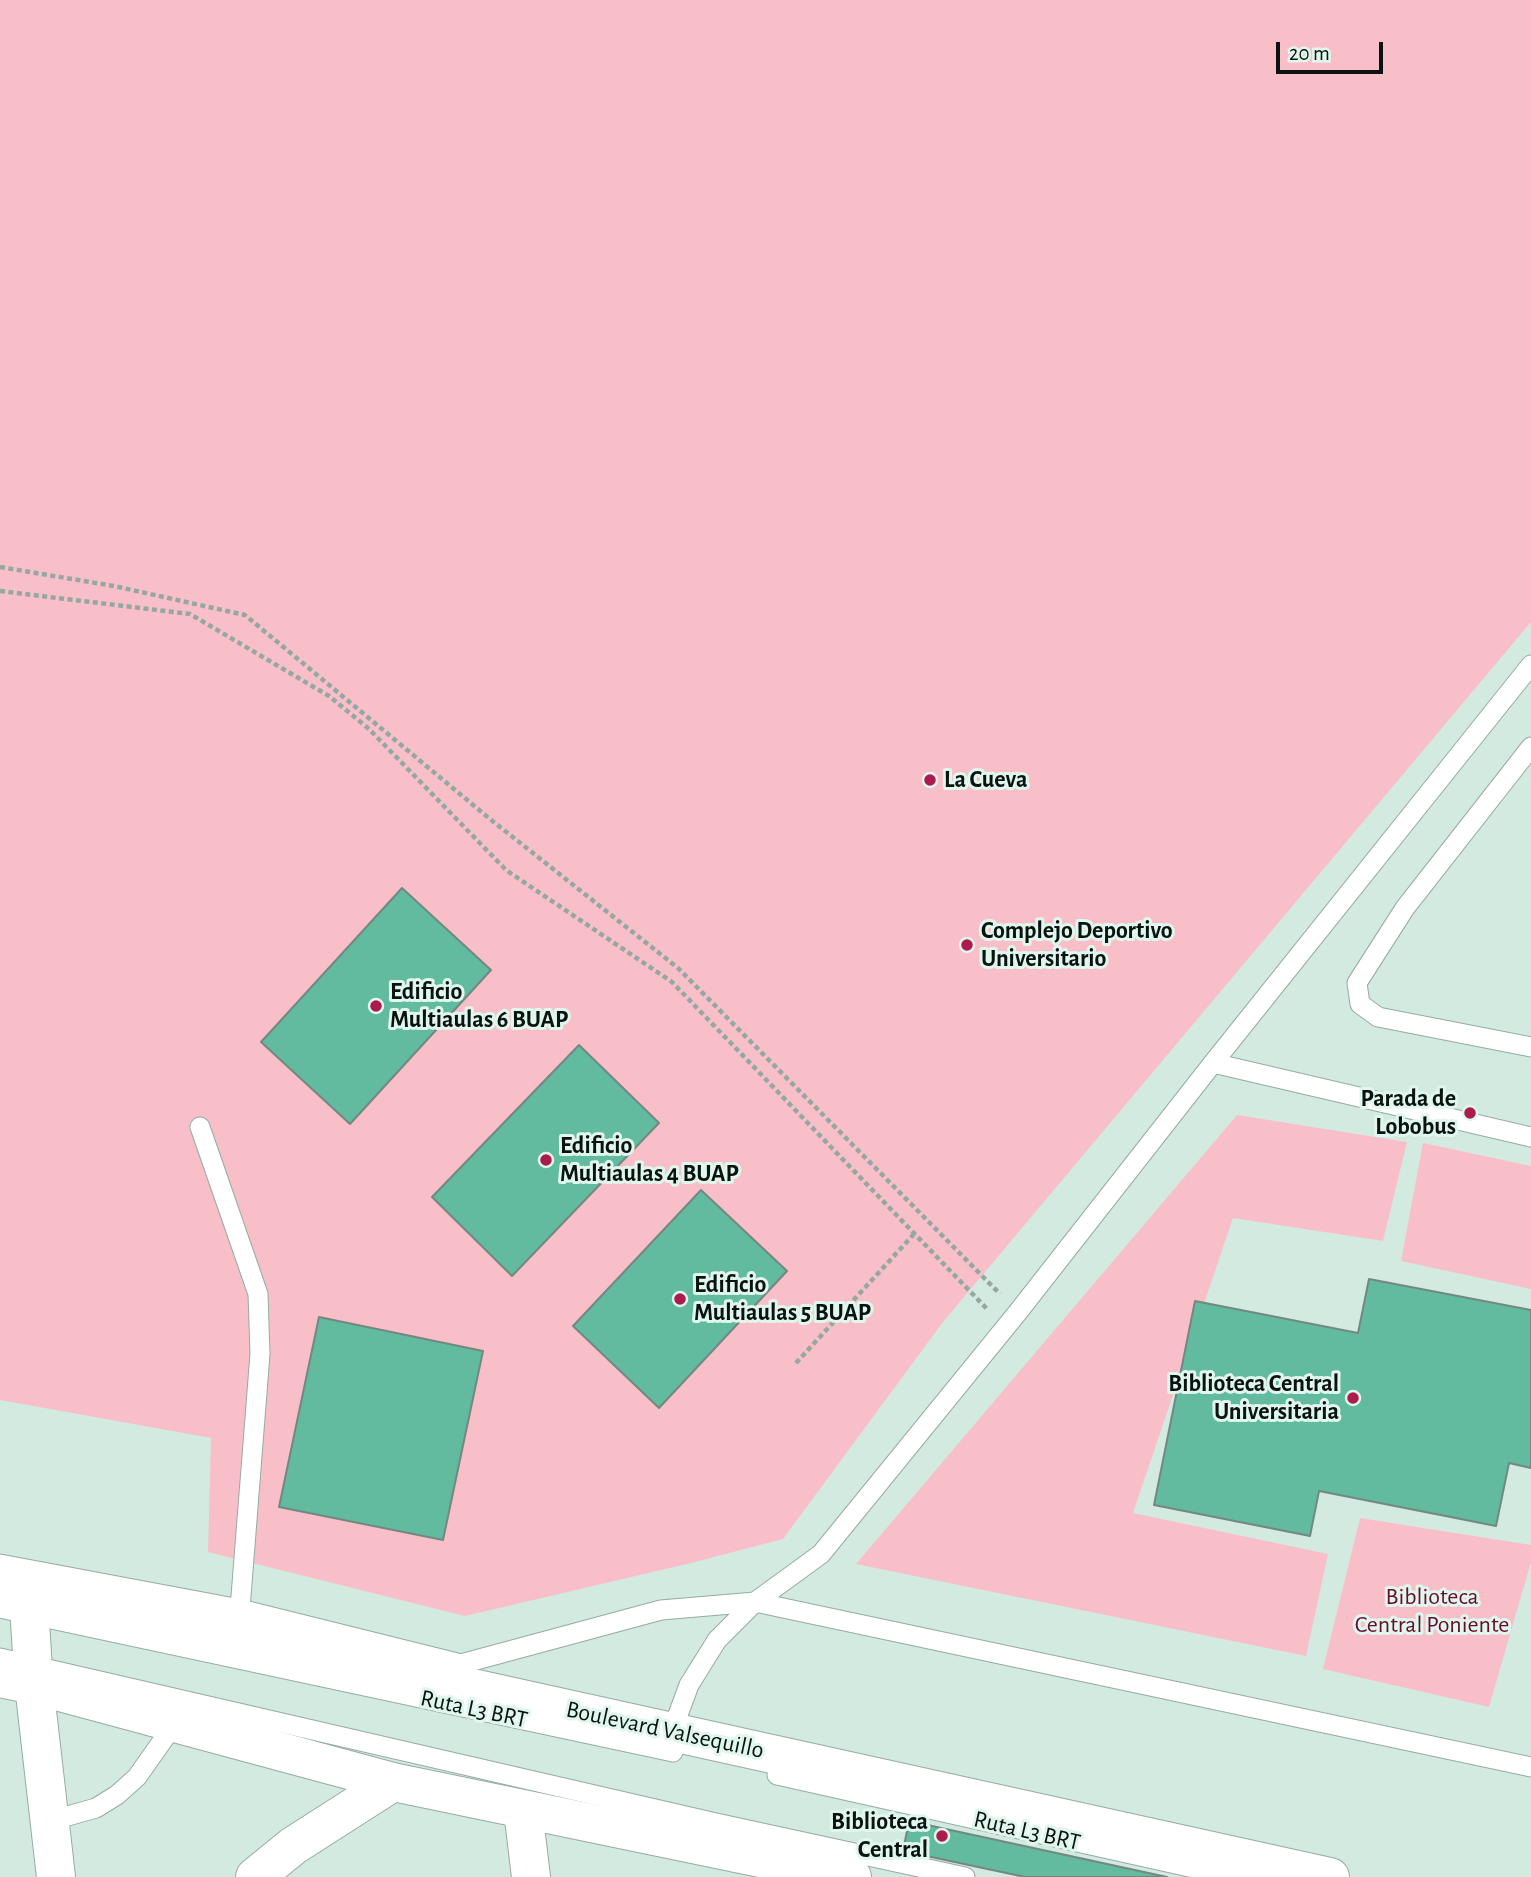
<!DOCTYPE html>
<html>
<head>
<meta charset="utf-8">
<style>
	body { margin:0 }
	#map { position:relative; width:1531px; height:1877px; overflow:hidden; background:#d3eae1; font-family:"Alegreya Sans",sans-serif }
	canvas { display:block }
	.scale { position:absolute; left:1276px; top:42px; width:107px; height:32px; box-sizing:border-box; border:4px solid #0b1311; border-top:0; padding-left:9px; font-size:21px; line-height:24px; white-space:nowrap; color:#0b1311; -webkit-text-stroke:5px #e0f7ee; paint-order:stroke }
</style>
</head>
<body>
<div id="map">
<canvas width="1531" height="1877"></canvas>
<div class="scale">20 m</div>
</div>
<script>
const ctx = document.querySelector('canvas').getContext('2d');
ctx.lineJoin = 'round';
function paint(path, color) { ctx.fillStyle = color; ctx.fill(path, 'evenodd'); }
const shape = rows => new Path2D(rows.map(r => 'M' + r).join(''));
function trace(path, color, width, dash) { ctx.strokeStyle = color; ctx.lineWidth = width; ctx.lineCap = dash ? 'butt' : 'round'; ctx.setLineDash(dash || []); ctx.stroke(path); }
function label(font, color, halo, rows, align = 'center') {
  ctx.font = font + ' "Alegreya Sans",sans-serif'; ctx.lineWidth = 6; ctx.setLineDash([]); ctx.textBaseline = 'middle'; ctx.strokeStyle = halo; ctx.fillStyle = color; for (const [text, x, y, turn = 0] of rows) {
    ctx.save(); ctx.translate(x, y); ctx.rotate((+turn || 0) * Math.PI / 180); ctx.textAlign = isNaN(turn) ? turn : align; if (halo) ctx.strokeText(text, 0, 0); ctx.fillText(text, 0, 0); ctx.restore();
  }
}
paint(shape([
	[0,0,1531,0,1531,622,943,1322,783,1539,691,1563,465,1616,208,1552,211,1438,0,1400],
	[1237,1115,1407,1142,1383,1241,1233,1218,1133,1513,1328,1554,1306,1656,856,1564],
	[1423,1143,1531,1166,1531,1289,1401,1261],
	[1360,1518,1531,1545,1531,1562,1489,1707,1323,1669]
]), '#f9bfc8');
const building = shape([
	[402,888,491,970,350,1124,261,1042,402,888],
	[579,1045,659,1123,512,1276,432,1197,579,1045],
	[701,1190,787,1271,659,1408,573,1326,701,1190],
	[1369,1279,1531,1310,1531,1468,1509,1463,1496,1526,1319,1491,1310,1536,1154,1505,1195,1301,1358,1333,1369,1279],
	[319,1317,483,1351,443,1540,279,1507,319,1317],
	[909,1821,1167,1877,1025,1877,903,1851,909,1821]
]);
paint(building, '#62ba9f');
trace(building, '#738881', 2);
const lane = shape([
	[1531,747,1405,908,1357,983,1360,1004,1378,1017,1531,1047],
	[1213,1063,1531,1137],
	[200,1127,258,1294,260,1354,240,1609],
	[0,1564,240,1609,461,1664,661,1610,755,1602,1531,1767],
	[0,1608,673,1752],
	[0,1658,716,1823,965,1877],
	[672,1731,689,1685,717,1640,755,1602,821,1554,1018,1312,1213,1063,1531,665],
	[777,1775,1234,1877],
	[50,1821,96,1808,117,1795,137,1777,175,1723]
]);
const street = shape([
	[28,1590,34,1685,56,1877],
	[523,1810,531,1877],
	[255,1877,293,1846,393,1782]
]);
const primary = shape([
	[0,1586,28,1590,1330,1877],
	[0,1678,34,1685,393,1782,852,1877]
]);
trace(lane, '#95aba3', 21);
trace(street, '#95aba3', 40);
trace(primary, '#95aba3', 40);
trace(shape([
	[0,567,114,586,245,615,490,819,678,968,1000,1294],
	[0,591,190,614,329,696,369,729,506,870,672,982,987,1309],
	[796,1363,914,1234]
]), '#95a7a1', 4.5, [5, 3.5]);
trace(lane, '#fff', 19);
trace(street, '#fff', 38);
trace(primary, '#fff', 38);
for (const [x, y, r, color] of [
	[930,780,7,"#ad1b4c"],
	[967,945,7,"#ad1b4c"],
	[376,1006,7,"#ad1b4c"],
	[1470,1113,7,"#ad1b4c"],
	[546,1160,7,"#ad1b4c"],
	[680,1299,7,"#ad1b4c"],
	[1353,1398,7,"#ad1b4c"],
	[942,1836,7,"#ad1b4c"]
]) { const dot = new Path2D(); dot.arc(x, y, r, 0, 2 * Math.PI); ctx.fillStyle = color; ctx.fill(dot); trace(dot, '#e0f7ee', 2.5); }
label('bold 24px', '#0b1311', '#e0f7ee', [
	["La Cueva",944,780],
	["Complejo Deportivo",981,931],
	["Universitario",981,959],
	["Edificio",390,992],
	["Multiaulas 6 BUAP",390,1020],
	["Parada de",1456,1099,"right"],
	["Lobobus",1456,1127,"right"],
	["Edificio",560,1146],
	["Multiaulas 4 BUAP",560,1174],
	["Edificio",694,1285],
	["Multiaulas 5 BUAP",694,1313],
	["Biblioteca Central",1339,1384,"right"],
	["Universitaria",1339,1412,"right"],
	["Biblioteca",928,1822,"right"],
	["Central",928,1850,"right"]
], 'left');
label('24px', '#680c2b', '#e0f7ee', [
	["Biblioteca",1432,1597],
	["Central Poniente",1432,1625]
]);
label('24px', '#0b1311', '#e0f7ee', [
	["Ruta L3 BRT",474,1709,12],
	["Boulevard Valsequillo",665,1730,12],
	["Ruta L3 BRT",1027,1831,13]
]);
</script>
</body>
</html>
